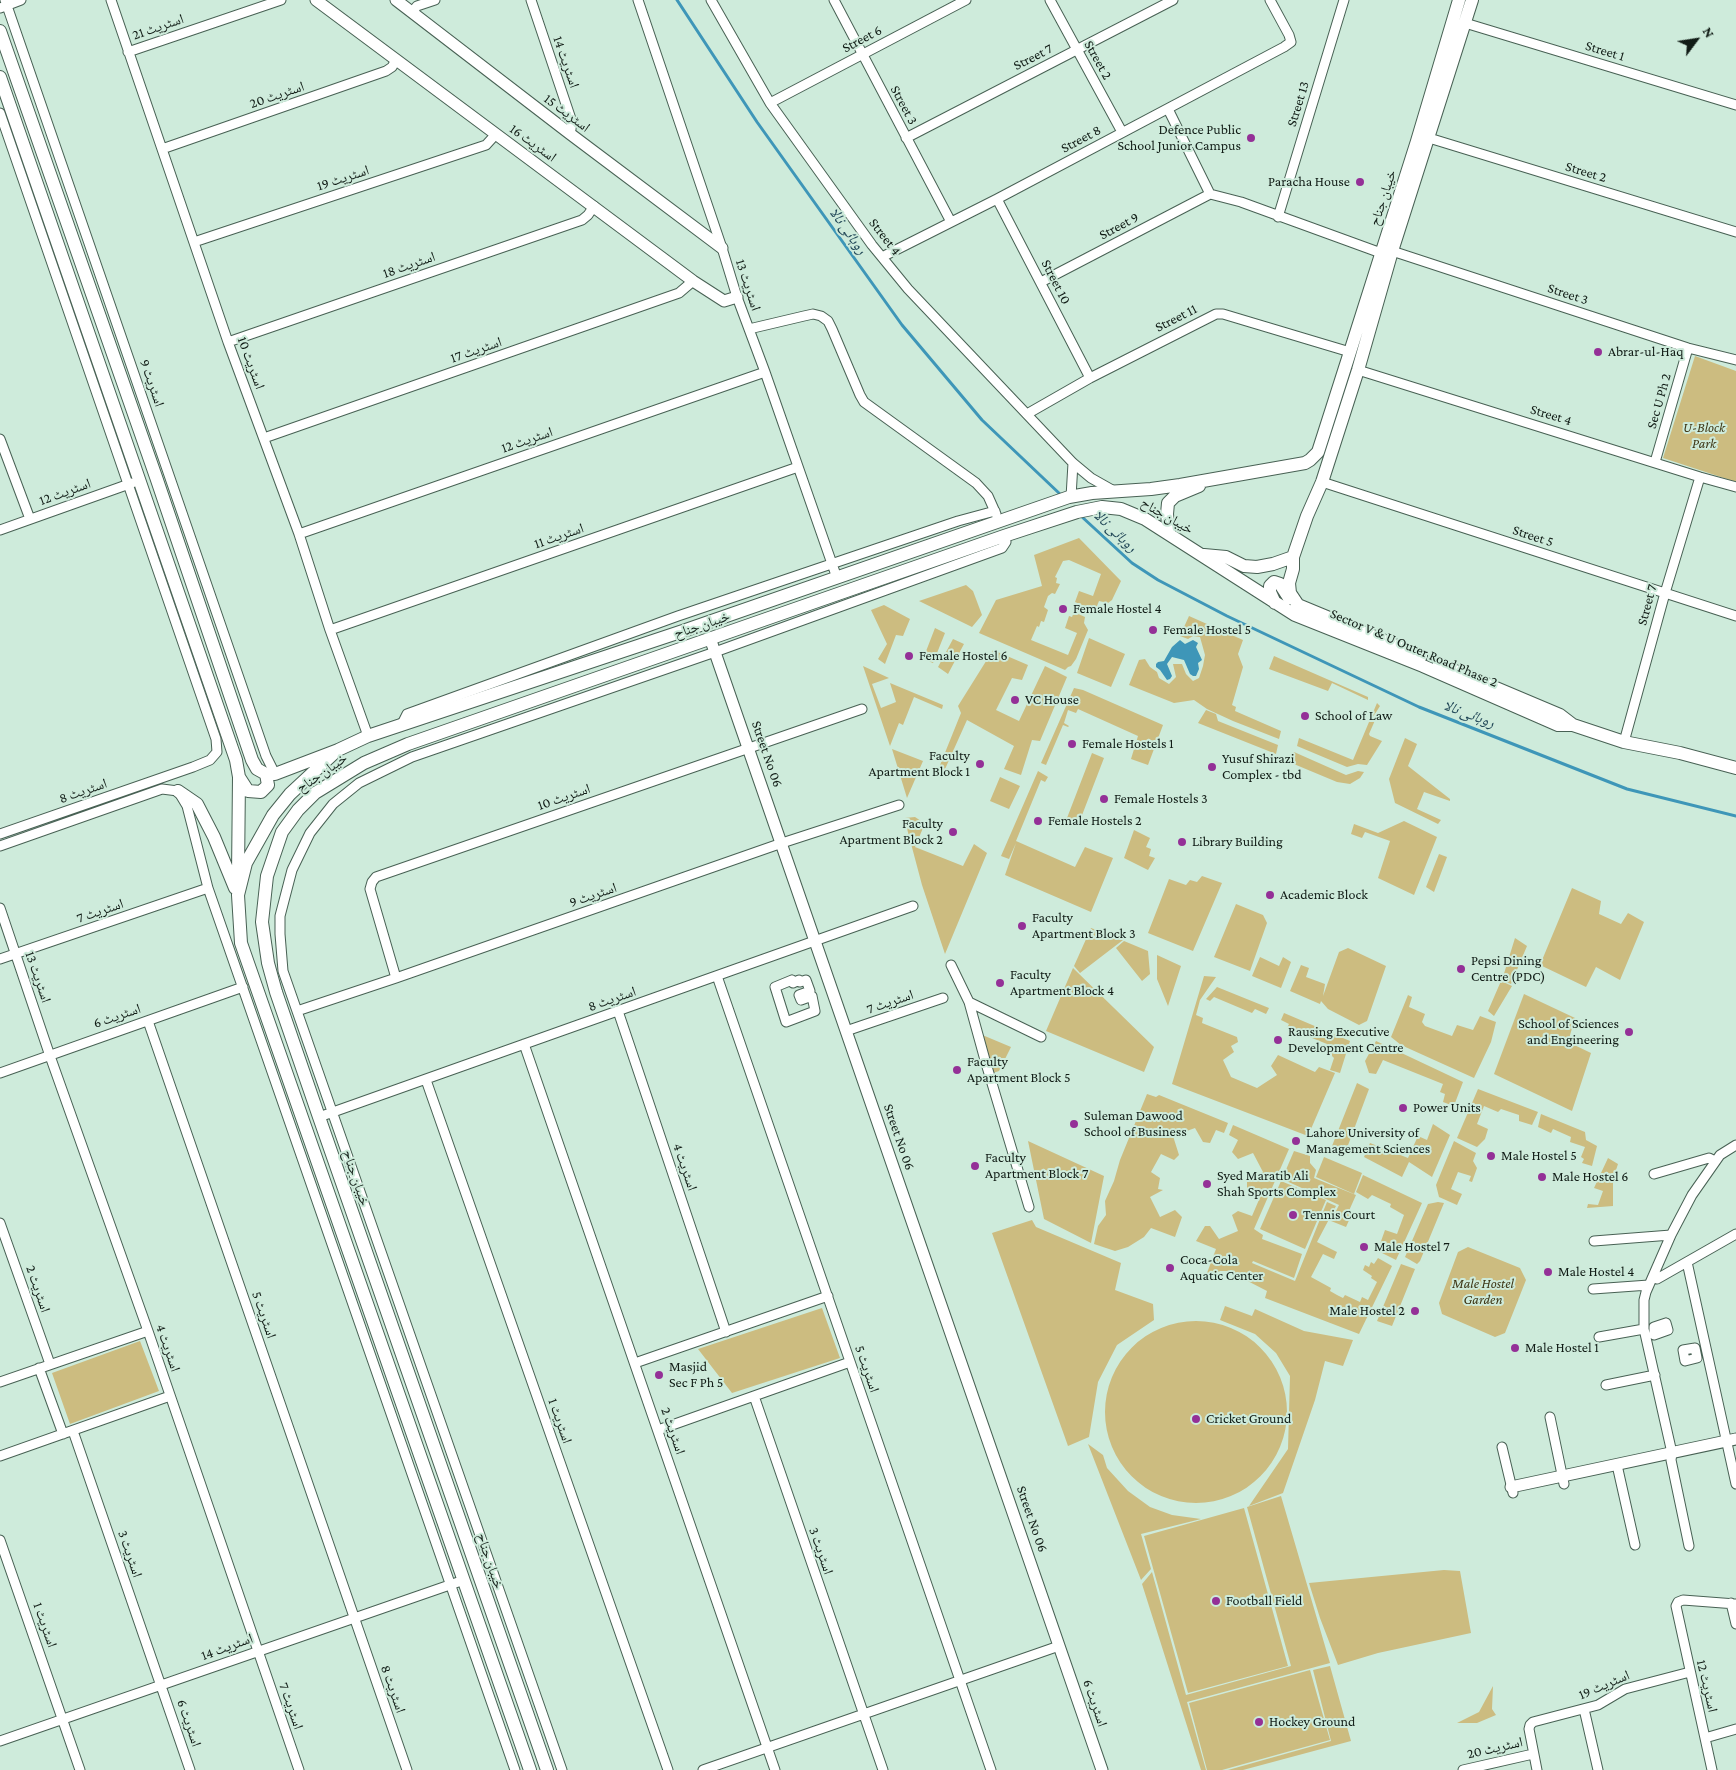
<!DOCTYPE html>
<html>
<head>
<meta charset="utf-8">
<style>
	body { margin:0 }
	#map { position:relative; width:1736px; height:1770px; overflow:hidden; background:#ceebdb; font-family:"Crimson Pro",serif }
	canvas { display:block }
	.north { position:absolute; left:1671px; top:15px; width:50px; height:50px; -webkit-text-stroke:4px #ceebdb; paint-order:stroke; rotate:59deg; font-size:14px; font-weight:700; line-height:20px; text-align:center; color:#111c16 }
	.north::after { content:''; display:block; margin:auto; width:18px; height:22px; background:#111c16; clip-path:polygon(50% 0,100% 100%,50% 72%,0 100%) }
</style>
</head>
<body>
<div id="map">
<canvas width="1736" height="1770"></canvas>
<div class="north">N</div>
</div>
<script>
const ctx = document.querySelector('canvas').getContext('2d');
ctx.lineJoin = 'round';
function paint(path, color) { ctx.fillStyle = color; ctx.fill(path, 'evenodd'); }
const shape = rows => new Path2D(rows.map(r => 'M' + r).join(''));
function trace(path, color, width, dash) { ctx.strokeStyle = color; ctx.lineWidth = width; ctx.lineCap = dash ? 'butt' : 'round'; ctx.setLineDash(dash || []); ctx.stroke(path); }
function label(font, color, halo, rows, align = 'center') {
  ctx.font = font + ' "Crimson Pro","Noto Naskh Arabic",serif'; ctx.lineWidth = 4; ctx.setLineDash([]); ctx.textBaseline = 'middle'; ctx.strokeStyle = halo; ctx.fillStyle = color; for (const [text, x, y, turn = 0] of rows) {
    ctx.save(); ctx.translate(x, y); ctx.rotate((+turn || 0) * Math.PI / 180); ctx.textAlign = isNaN(turn) ? turn : align; if (halo) ctx.strokeText(text, 0, 0); ctx.fillText(text, 0, 0); ctx.restore();
  }
}
paint(shape([
	[1695,356,1736,371,1736,482,1663,458],
	[1079,538,1121,581,1112,600,1108,603,1099,601,1095,611,1075,602,1079,591,1093,596,1101,574,1069,560,1063,561,1055,577,1057,578,1056,583,1060,584,1055,594,1052,593,1048,596,1044,607,1048,610,1044,622,1041,621,1039,627,1037,626,1031,640,1068,655,1077,633,1065,628,1069,616,1072,617,1074,612,1085,617,1084,623,1088,630,1076,659,1071,666,1068,667,1065,670,979,633,996,600,1042,586,1034,555],
	[966,585,973,591,982,615,972,627,919,601],
	[884,605,910,619,903,636,896,635,885,664,878,659,887,644,871,610],
	[1189,616,1243,640,1238,654,1243,667,1232,705,1236,707,1235,711,1281,731,1279,739,1233,721,1207,709,1194,700,1174,703,1129,685,1139,660,1145,659,1150,667,1157,672,1159,678,1169,684,1176,677,1173,664,1182,664,1186,674,1193,681,1199,678,1203,666,1205,655,1200,637,1193,636,1188,639,1180,636],
	[935,628,945,633,933,663,923,659],
	[1089,638,1125,654,1111,687,1077,673],
	[953,639,964,644,948,674,938,667],
	[993,650,1028,665,1022,680,1012,678,996,710,1019,721,1045,666,1067,677,1040,741,1032,740,1021,775,1004,769,1014,746,967,720,941,778,936,775,961,713,958,706],
	[1274,656,1368,697,1368,700,1332,683,1328,691,1269,669],
	[863,666,889,678,872,684,881,708,896,702,890,683,943,705,942,709,914,697,903,725,899,723,890,746],
	[1074,688,1083,690,1163,725,1148,765,1131,759,1138,736,1078,709,1076,713,1068,710,1064,723,1069,726,1068,727,1063,725,1046,765,1041,763],
	[1377,703,1380,706,1373,717,1376,718,1369,734,1370,736,1382,741,1367,765,1358,764,1347,767,1297,746,1299,738,1353,760],
	[1206,710,1216,714,1218,721,1278,745,1276,754,1198,723],
	[1405,738,1417,744,1408,766,1450,799,1450,801,1424,792,1417,809,1441,820,1438,824,1395,803,1389,779],
	[892,749,923,761,907,798],
	[1294,752,1346,775,1358,771,1364,772,1360,778,1350,784,1337,782,1289,762],
	[1092,753,1104,758,1079,823,1067,818],
	[1038,771,1048,777,1045,782,1041,780,1016,841,1075,867,1085,847,1113,858,1091,912,1005,875,1016,843,1009,859,1001,856],
	[1000,777,1020,786,1009,809,990,801],
	[915,817,921,821,923,828,915,847,963,866,974,844,987,853,945,954,922,885,905,821,905,818],
	[1404,821,1437,837,1414,895,1378,878,1390,841,1365,832,1362,838,1351,834,1354,824,1378,833],
	[1134,830,1150,838,1146,847,1151,849,1149,856,1155,858,1148,870,1124,858],
	[1439,854,1447,857,1434,892,1426,887],
	[1202,876,1222,883,1193,951,1148,933,1169,879,1186,885,1190,880,1197,882],
	[1572,888,1601,901,1599,914,1621,924,1628,913,1644,922,1620,980,1596,967,1586,987,1540,965],
	[1236,904,1263,915,1267,923,1250,971,1214,957],
	[1091,928,1123,940,1080,973,1074,966],
	[1515,938,1527,946,1511,984,1502,980],
	[1124,941,1148,951,1150,974,1142,981,1116,948],
	[1348,948,1386,966,1367,1021,1359,1025,1328,1009,1321,1001,1320,1004,1290,991,1301,965,1309,968,1306,977,1325,984,1323,996,1339,952],
	[1157,955,1181,966,1168,1006,1157,979],
	[1260,957,1279,966,1283,957,1291,962,1281,988,1252,976],
	[1073,968,1154,1047,1144,1072,1046,1031],
	[1204,976,1216,977,1200,1000,1196,1015,1203,1018,1202,1023,1237,1037,1238,1042,1231,1046,1234,1052,1223,1060,1231,1077,1257,1088,1277,1075,1271,1066,1278,1055,1315,1072,1319,1067,1335,1073,1308,1136,1172,1084],
	[1501,981,1512,986,1494,1016,1488,1011],
	[1217,987,1269,1008,1266,1014,1255,1009,1252,1013,1214,997,1210,1001,1206,999],
	[1524,994,1575,1018,1568,1042,1591,1053,1572,1111,1494,1074],
	[1408,995,1412,997,1409,1007,1425,1014,1422,1022,1425,1026,1452,1036,1457,1025,1473,1030,1480,1016,1496,1022,1491,1042,1474,1078,1401,1045,1391,1037],
	[1284,1013,1350,1041,1340,1073,1330,1070,1334,1058,1332,1056,1332,1051,1326,1049,1327,1044,1287,1028,1289,1024,1281,1020],
	[980,1034,1011,1047,999,1071,993,1073],
	[1376,1041,1463,1082,1455,1103,1451,1105,1443,1102,1445,1094,1440,1092,1443,1084,1383,1060,1376,1074,1369,1073,1365,1061],
	[1357,1083,1369,1089,1344,1156,1332,1146],
	[1478,1089,1538,1112,1532,1125,1519,1121,1519,1115,1501,1109,1498,1112,1484,1106,1477,1124,1488,1129,1485,1139,1477,1147,1457,1138],
	[1147,1094,1156,1097,1159,1095,1228,1123,1224,1133,1216,1130,1210,1143,1203,1142,1195,1128,1173,1136,1179,1155,1174,1160,1161,1154,1151,1172,1160,1178,1158,1189,1163,1190,1150,1197,1160,1217,1175,1210,1182,1217,1175,1237,1151,1228,1144,1237,1128,1247,1115,1251,1094,1244,1098,1226,1106,1215,1105,1201,1114,1181,1120,1160],
	[1541,1114,1585,1132,1586,1140,1597,1146,1592,1166,1582,1163,1584,1159,1581,1157,1585,1147,1570,1142,1571,1137,1553,1129,1551,1133,1538,1127],
	[1433,1124,1450,1135,1432,1177,1409,1162,1402,1177,1364,1157,1370,1143,1408,1158,1418,1136,1427,1140],
	[1233,1125,1289,1149,1254,1229,1263,1235,1262,1239,1302,1254,1294,1278,1253,1261,1252,1263,1295,1281,1327,1202,1336,1206,1317,1242,1337,1252,1334,1259,1323,1254,1311,1277,1331,1288,1330,1291,1337,1295,1343,1298,1345,1295,1360,1302,1362,1297,1368,1300,1377,1282,1371,1278,1372,1276,1363,1270,1365,1265,1369,1267,1371,1262,1374,1264,1378,1258,1392,1266,1359,1334,1265,1298,1267,1291,1236,1275,1231,1271,1220,1271,1212,1276,1207,1273,1216,1249,1196,1241,1205,1226,1210,1226,1219,1239,1238,1231,1232,1215,1238,1211,1252,1216,1261,1195,1247,1189,1247,1181,1263,1172,1253,1153,1238,1159,1232,1152,1238,1140,1229,1135],
	[1028,1141,1104,1176,1091,1243,1044,1219],
	[1454,1141,1476,1153,1473,1161,1477,1168,1472,1182,1469,1181,1471,1176,1458,1172,1451,1189,1462,1194,1457,1205,1439,1197,1436,1185],
	[1294,1151,1310,1156,1310,1163,1316,1170,1314,1178,1356,1195,1348,1213,1351,1216,1346,1227,1331,1221,1339,1205,1282,1179],
	[1324,1157,1362,1173,1354,1194,1316,1177],
	[1608,1158,1618,1164,1613,1179,1613,1206,1587,1208,1588,1204,1598,1205,1603,1191,1594,1188],
	[1363,1175,1422,1203,1396,1260,1380,1252,1383,1246,1380,1244,1385,1230,1397,1234,1404,1215,1390,1207,1391,1204,1372,1195,1368,1199,1356,1192],
	[1281,1181,1326,1200,1305,1249,1260,1229],
	[1438,1202,1444,1203,1420,1261,1417,1264,1405,1257,1428,1204],
	[1032,1220,1036,1227,1121,1263,1115,1290,1153,1304,1154,1320,1117,1345,1098,1382,1089,1437,1068,1446,992,1233],
	[1468,1247,1520,1268,1526,1280,1505,1333,1495,1337,1442,1314,1439,1303,1458,1252],
	[1401,1264,1415,1269,1392,1326,1377,1321],
	[1225,1306,1252,1316,1255,1309,1304,1331,1353,1340,1343,1366,1325,1361,1315,1400,1283,1493,1249,1506,1288,1449,1290,1376,1276,1353,1255,1334,1220,1320],
	[822,1308,840,1358,732,1393,698,1349],
	'1105 1412a91 91 0 1 1 182 0a91 91 0 1 1-182 0Z',
	[140,1341,159,1391,70,1424,52,1373],
	[1088,1444,1103,1455,1107,1468,1128,1491,1150,1507,1172,1515,1201,1519,1141,1534,1151,1569,1141,1580],
	[1281,1496,1330,1663,1187,1702,1206,1770,1201,1770,1142,1584,1152,1572,1186,1695,1291,1666,1247,1507],
	[1244,1508,1288,1666,1188,1693,1144,1536],
	[1444,1570,1460,1571,1471,1633,1378,1653,1338,1665,1320,1618,1309,1583],
	[1330,1666,1351,1741,1243,1770,1228,1770,1331,1741,1313,1670],
	[1310,1670,1330,1740,1222,1770,1207,1770,1189,1703],
	[1493,1686,1492,1709,1496,1715,1477,1723,1457,1723,1479,1712]
]), '#ccbc80');
paint(shape([
	[1180,640,1185,644,1193,640,1198,643,1196,647,1202,660,1198,663,1199,669,1196,676,1193,676,1190,674,1184,660,1172,657,1167,664,1172,676,1170,679,1167,680,1160,670,1156,667,1156,664,1158,662,1164,661,1172,647]
]), '#3e96b8');
trace(shape([
	[677,0,757,122,902,325,982,420,1061,495],
	[1081,516,1132,563,1158,580,1227,616,1419,707,1627,789,1736,816]
]), '#3e96b8', 3);
const minor = shape([
	[5,0,266,756,275,774],
	[111,0,228,342,299,534,330,630,368,736],
	[531,0,572,122,571,129,569,133],
	[638,0,722,248,737,297,765,372,837,578],
	[711,0,770,103,872,245,908,289,1073,463,1091,478,1114,491],
	[834,0,951,222],
	[1050,0,1122,132],
	[0,8,21,0],
	[412,12,417,6,435,0],
	[1465,23,1736,105],
	[128,52,281,0],
	[770,103,966,0],
	[1168,109,1210,194,1241,202,1381,253],
	[0,113,216,739,217,752,210,760,193,767,0,834],
	[906,138,1173,0],
	[1429,138,1736,232],
	[162,149,386,71,392,67,396,60],
	[997,199,1090,378],
	[1278,217,1344,0],
	[194,242,486,145,496,134],
	[1392,251,1688,348,1736,360],
	[882,257,997,199,1284,47,1291,42,1289,35,1270,0],
	[1041,282,1210,194],
	[749,329,804,316,813,314,821,316,828,321,832,329,860,395,864,402,976,483,988,496,996,514],
	[228,342,582,220,588,215,594,206],
	[1358,370,1700,477,1736,487],
	[1027,414,1090,378,1216,314,1223,314,1350,352],
	[264,438,679,293,693,281],
	[0,439,30,519],
	[1655,462,1688,348],
	[1322,482,1736,616],
	[1071,497,1073,463],
	[0,530,132,483],
	[299,534,765,372],
	[330,630,798,467],
	[402,724,407,714,678,616,958,521,995,511],
	[1624,742,1665,593,1700,477],
	[0,846,162,789,178,791,187,806,208,888,515,1770],
	[0,908,50,1056,148,1331,299,1770],
	[0,959,208,888],
	[951,965,969,1002,985,1060,1029,1207],
	[717,976,991,1770],
	[396,978,370,889,372,882,376,877,862,709],
	[792,980,793,983,799,980,800,982,806,980,810,991,799,995,801,1000,812,996,815,1011,786,1022,775,987,792,980],
	[969,1002,1041,1037],
	[297,1011,396,978,782,843,899,805],
	[618,1011,726,1332],
	[148,1021,407,1770],
	[846,1031,943,998],
	[524,1044,775,1770],
	[0,1073,243,987],
	[426,1080,668,1770],
	[319,1117,913,906],
	[1654,1174,1709,1158,1715,1161],
	[0,1223,50,1364],
	[1594,1241,1671,1235],
	[1687,1262,1736,1484],
	[1653,1276,1657,1279,1736,1234],
	[1593,1289,1649,1285],
	[1666,1323,1668,1330,1654,1335,1654,1327,1666,1323],
	[1599,1337,1644,1329],
	[1695,1348,1697,1358,1685,1361,1683,1350,1695,1348],
	[635,1363,828,1296],
	[39,1368,63,1434],
	[0,1382,148,1331],
	[1606,1385,1655,1375],
	[754,1396,883,1770],
	[1550,1417,1564,1484],
	[658,1430,850,1362],
	[73,1431,190,1770],
	[1502,1447,1513,1493],
	[0,1456,170,1396],
	[1617,1465,1635,1545],
	[0,1540,80,1770],
	[1689,1546,1671,1460,1672,1453,1644,1329,1644,1300,1646,1292,1671,1235,1692,1195,1720,1155,1736,1145],
	[1731,1603,1736,1624],
	[1584,1709,1598,1770],
	[1705,1738,1736,1729],
	[0,1741,464,1580],
	[562,1770,283,971,280,934,280,916,292,870,310,833,333,804,359,783,412,757,715,652,1002,548,1006,542,1004,536],
	[703,1770,1059,1646],
	[1463,1770,1533,1754],
	[1537,1770,1529,1729,1530,1725,1533,1722,1598,1705,1625,1689,1690,1672],
	[1712,1770,1676,1606,1678,1602,1683,1600,1736,1604]
]);
const tertiary = shape([
	[316,0,693,281,724,301,737,297],
	[396,0,569,133,722,248],
	[710,638,1102,1770],
	[1511,1487,1736,1439]
]);
const secondary = shape([
	[0,31,156,477,252,760,257,769,266,774,275,774,338,750,368,736,683,631,1069,497,1092,493,1151,489,1180,485,1305,463,1310,460,1318,452,1350,352,1417,141,1459,0],
	[0,77,236,760,239,777,238,875],
	[1169,534,1167,514,1168,503,1175,496,1199,486],
	[1204,555,1226,557,1244,566,1257,567,1273,564,1293,557],
	[1275,603,1270,592,1270,586,1274,582,1280,584,1289,598],
	[1421,656,1298,605,1290,593,1289,583,1293,569,1293,557,1307,516,1322,482,1358,370,1392,251,1472,0],
	[1439,664,1560,715,1573,725],
	[333,754,290,794,273,815,246,863,238,895,241,943,530,1770],
	[239,777,248,791,261,792,268,785,266,774],
	[178,791,197,804,214,837,235,888],
	[547,1770,319,1117,276,992,268,963,262,922,267,876,282,832,298,810,315,793,364,763,408,744,1004,536,1077,512,1102,507,1121,509,1145,519,1295,615,1423,666,1558,725,1573,725,1624,742,1680,753,1736,768]
]);
trace(minor, '#486154', 11);
trace(tertiary, '#486154', 13);
trace(secondary, '#486154', 14);
trace(minor, '#fff', 9);
trace(tertiary, '#fff', 11);
trace(secondary, '#fff', 12);
for (const [x, y, r, color] of [
	[1251,138,5,"#943097"],
	[1360,182,5,"#943097"],
	[1598,352,5,"#943097"],
	[1063,609,5,"#943097"],
	[1153,630,5,"#943097"],
	[909,656,5,"#943097"],
	[1015,700,5,"#943097"],
	[1305,716,5,"#943097"],
	[1072,744,5,"#943097"],
	[980,764,5,"#943097"],
	[1212,767,5,"#943097"],
	[1104,799,5,"#943097"],
	[1038,821,5,"#943097"],
	[953,832,5,"#943097"],
	[1182,842,5,"#943097"],
	[1270,895,5,"#943097"],
	[1022,926,5,"#943097"],
	[1461,969,5,"#943097"],
	[1000,983,5,"#943097"],
	[1629,1032,5,"#943097"],
	[1278,1040,5,"#943097"],
	[957,1070,5,"#943097"],
	[1403,1108,5,"#943097"],
	[1074,1124,5,"#943097"],
	[1296,1141,5,"#943097"],
	[1491,1156,5,"#943097"],
	[975,1166,5,"#943097"],
	[1542,1177,5,"#943097"],
	[1207,1184,5,"#943097"],
	[1293,1215,5,"#943097"],
	[1364,1247,5,"#943097"],
	[1170,1268,5,"#943097"],
	[1548,1272,5,"#943097"],
	[1415,1311,5,"#943097"],
	[1515,1348,5,"#943097"],
	[659,1375,5,"#943097"],
	[1196,1419,5,"#943097"],
	[1216,1601,5,"#943097"],
	[1259,1722,5,"#943097"]
]) { const dot = new Path2D(); dot.arc(x, y, r, 0, 2 * Math.PI); ctx.fillStyle = color; ctx.fill(dot); trace(dot, '#ceebdb', 2); }
label('14px', '#111c16', '#ceebdb', [
	["اسٹریٹ 21",158,27,-19],
	["Street 6",862,39,-28],
	["Street 1",1605,51,17],
	["Street 7",1033,57,-27],
	["Street 2",1098,60,61],
	["اسٹریٹ 14",566,62,71],
	["اسٹریٹ 20",277,95,-19],
	["Street 13",1298,104,-73],
	["Street 3",904,105,62],
	["اسٹریٹ 15",567,113,37],
	["Street 8",1081,139,-28],
	["اسٹریٹ 16",533,143,36],
	["Street 2",1586,172,17],
	["اسٹریٹ 19",343,178,-18],
	["خیبان جناح",1383,198,-72],
	["Street 9",1119,226,-28],
	["Street 4",885,237,52],
	["اسٹریٹ 18",409,265,-19],
	["Street 10",1056,282,63],
	["اسٹریٹ 13",748,285,72],
	["Street 3",1568,294,18],
	["Street 11",1176,318,-27],
	["اسٹریٹ 17",476,350,-19],
	["اسٹریٹ 10",251,363,70],
	["اسٹریٹ 9",152,383,71],
	["Sec U Ph 2",1659,401,-74],
	["Street 4",1551,415,17],
	["اسٹریٹ 12",527,440,-19],
	["اسٹریٹ 12",65,492,-20],
	["خیبان جناح",1167,516,30],
	["اسٹریٹ 11",559,536,-19],
	["Street 5",1533,536,18],
	["Street 7",1647,605,-75],
	["خیبان جناح",702,625,-19],
	["Sector V & U Outer Road Phase 2",1414,648,23],
	["Street No 06",767,754,71],
	["خیبان جناح",322,773,-35],
	["اسٹریٹ 8",83,791,-19],
	["اسٹریٹ 10",564,797,-19],
	["اسٹریٹ 9",593,895,-19],
	["اسٹریٹ 7",100,911,-19],
	["اسٹریٹ 13",38,977,71],
	["اسٹریٹ 8",612,999,-19],
	["اسٹریٹ 7",890,1002,-19],
	["اسٹریٹ 6",117,1016,-19],
	["Street No 06",899,1137,71],
	["اسٹریٹ 4",685,1167,71],
	["خیبان جناح",356,1178,71],
	["اسٹریٹ 2",38,1289,71],
	["اسٹریٹ 5",264,1315,71],
	["اسٹریٹ 4",168,1348,71],
	["اسٹریٹ 5",867,1369,71],
	["اسٹریٹ 1",560,1421,71],
	["اسٹریٹ 2",673,1431,71],
	["Street No 06",1032,1519,71],
	["اسٹریٹ 3",821,1551,71],
	["اسٹریٹ 3",130,1554,71],
	["خیبان جناح",490,1561,71],
	["اسٹریٹ 1",45,1625,71],
	["اسٹریٹ 14",227,1647,-20],
	["اسٹریٹ 19",1604,1685,-23],
	["اسٹریٹ 12",1707,1686,77],
	["اسٹریٹ 8",393,1689,71],
	["اسٹریٹ 6",1095,1703,71],
	["اسٹریٹ 7",291,1706,71],
	["اسٹریٹ 6",189,1723,71],
	["اسٹریٹ 20",1495,1748,-13]
]);
label('14px', '#111c16', '#ceebdb', [
	["Defence Public",1241,130,"right"],
	["School Junior Campus",1241,146,"right"],
	["Paracha House",1350,182,"right"],
	["Abrar-ul-Haq",1608,352],
	["Female Hostel 4",1073,609],
	["Female Hostel 5",1163,630],
	["Female Hostel 6",919,656],
	["VC House",1025,700],
	["School of Law",1315,716],
	["Female Hostels 1",1082,744],
	["Faculty",970,756,"right"],
	["Apartment Block 1",970,772,"right"],
	["Yusuf Shirazi",1222,759],
	["Complex - tbd",1222,775],
	["Female Hostels 3",1114,799],
	["Female Hostels 2",1048,821],
	["Faculty",943,824,"right"],
	["Apartment Block 2",943,840,"right"],
	["Library Building",1192,842],
	["Academic Block",1280,895],
	["Faculty",1032,918],
	["Apartment Block 3",1032,934],
	["Pepsi Dining",1471,961],
	["Centre (PDC)",1471,977],
	["Faculty",1010,975],
	["Apartment Block 4",1010,991],
	["School of Sciences",1619,1024,"right"],
	["and Engineering",1619,1040,"right"],
	["Rausing Executive",1288,1032],
	["Development Centre",1288,1048],
	["Faculty",967,1062],
	["Apartment Block 5",967,1078],
	["Power Units",1413,1108],
	["Suleman Dawood",1084,1116],
	["School of Business",1084,1132],
	["Lahore University of",1306,1133],
	["Management Sciences",1306,1149],
	["Male Hostel 5",1501,1156],
	["Faculty",985,1158],
	["Apartment Block 7",985,1174],
	["Syed Maratib Ali",1217,1176],
	["Shah Sports Complex",1217,1192],
	["Male Hostel 6",1552,1177],
	["Tennis Court",1303,1215],
	["Male Hostel 7",1374,1247],
	["Coca-Cola",1180,1260],
	["Aquatic Center",1180,1276],
	["Male Hostel 4",1558,1272],
	["Male Hostel 2",1405,1311,"right"],
	["Male Hostel 1",1525,1348],
	["Masjid",669,1367],
	["Sec F Ph 5",669,1383],
	["Cricket Ground",1206,1419],
	["Football Field",1226,1601],
	["Hockey Ground",1269,1722]
], 'left');
label('italic 14px', '#3e3615', '#ceebdb', [
	["U-Block",1704,428],
	["Park",1704,444],
	["Male Hostel",1483,1284],
	["Garden",1483,1300]
]);
label('italic 15px', '#214757', '#ceebdb', [
	["روہائی نالا",848,231,55],
	["روہائی نالا",1115,531,44],
	["روہائی نالا",1469,714,21]
]);
</script>
</body>
</html>
